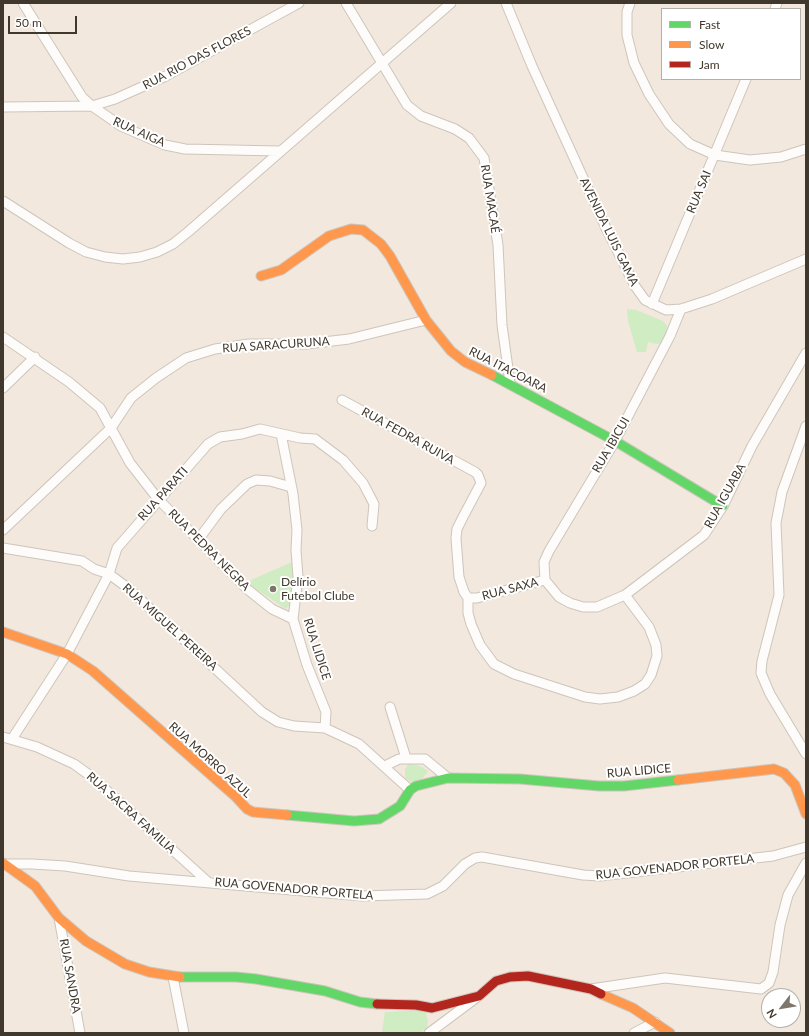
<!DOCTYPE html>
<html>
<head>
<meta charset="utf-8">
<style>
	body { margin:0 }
	#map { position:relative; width:809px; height:1036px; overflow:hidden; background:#f2e8dd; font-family:Lato,sans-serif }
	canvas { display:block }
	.frame { position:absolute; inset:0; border:4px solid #41382d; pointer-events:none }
	.legend { position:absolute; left:661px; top:8px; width:140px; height:72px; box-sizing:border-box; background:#fff; border:1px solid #b3afab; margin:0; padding:5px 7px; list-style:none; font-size:12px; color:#41382d }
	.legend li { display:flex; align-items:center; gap:8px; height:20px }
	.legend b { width:20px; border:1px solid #b3afab }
	.north { position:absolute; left:761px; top:988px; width:40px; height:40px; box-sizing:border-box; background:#fff; border:1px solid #b3afab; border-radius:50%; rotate:239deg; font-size:11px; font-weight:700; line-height:16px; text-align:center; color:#41382d }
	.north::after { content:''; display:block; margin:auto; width:14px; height:18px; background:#7f766b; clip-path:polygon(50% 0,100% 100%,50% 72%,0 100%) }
	.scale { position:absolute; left:8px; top:16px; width:69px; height:18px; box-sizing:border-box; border:2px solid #41382d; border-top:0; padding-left:5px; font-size:12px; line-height:14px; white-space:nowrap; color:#41382d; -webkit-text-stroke:3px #fff; paint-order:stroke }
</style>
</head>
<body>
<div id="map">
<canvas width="809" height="1036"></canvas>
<div class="frame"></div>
<ul class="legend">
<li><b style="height:5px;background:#63d668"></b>Fast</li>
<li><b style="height:5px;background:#ff974d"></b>Slow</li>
<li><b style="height:5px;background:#b3261e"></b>Jam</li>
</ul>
<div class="north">N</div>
<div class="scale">50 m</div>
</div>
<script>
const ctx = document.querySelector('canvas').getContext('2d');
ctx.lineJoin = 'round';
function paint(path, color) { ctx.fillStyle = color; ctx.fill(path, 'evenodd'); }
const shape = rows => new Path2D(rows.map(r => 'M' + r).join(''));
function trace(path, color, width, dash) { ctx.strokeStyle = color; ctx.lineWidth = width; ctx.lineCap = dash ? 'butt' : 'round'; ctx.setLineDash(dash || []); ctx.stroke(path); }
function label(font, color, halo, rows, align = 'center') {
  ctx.font = font + ' Lato,sans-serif'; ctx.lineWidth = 4; ctx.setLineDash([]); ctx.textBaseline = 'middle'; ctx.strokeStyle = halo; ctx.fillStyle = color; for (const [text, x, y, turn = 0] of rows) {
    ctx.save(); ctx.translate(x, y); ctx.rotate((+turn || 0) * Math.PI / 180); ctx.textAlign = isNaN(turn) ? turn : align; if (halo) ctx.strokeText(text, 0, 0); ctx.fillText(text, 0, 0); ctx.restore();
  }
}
paint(shape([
	[627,309,636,310,663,321,667,326,666,336,661,343,657,344,648,342,646,352,637,352,628,321],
	[292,562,293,587,291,603,286,609,250,585,251,580],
	[409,763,422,767,428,771,422,779,411,782,405,778,405,769],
	[425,1010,428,1021,427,1028,420,1033,382,1032,385,1012]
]), '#cfecc2');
const street = shape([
	[23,3,82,97,92,106,115,99,164,77,299,3],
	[346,3,407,105,421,116,455,129,469,138,484,158,498,245,502,325,510,383],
	[506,3,532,66,606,228,635,286,645,300,666,310,681,309,712,299,806,259],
	[630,3,627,12,627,35,634,63,649,94,669,124,690,144,715,155,750,160,781,157,806,149],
	[775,9,777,3],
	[3,107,92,106,121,126,165,145,185,149,279,151],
	[3,201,69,243,86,252,105,257,123,259,140,257,157,252,173,244,188,232,451,3],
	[652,304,746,79],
	[3,337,69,382,100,408,130,463,158,499,247,589,272,609,293,619],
	[3,388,35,357],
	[342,400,475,472,478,475,481,483,463,517,457,529,456,538,459,577,464,592,468,598,477,598,545,580],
	[806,426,782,492,776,523,779,595,762,661,761,673,770,694,806,754],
	[281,434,293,494,297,530,296,550,298,577,293,619,307,665,326,712,325,728,359,744,410,790],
	[3,530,111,428,131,398,156,378,186,358,215,349,249,344,307,344,349,339,426,320],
	[198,540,221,509,247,484,256,480,270,481,291,487],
	[3,548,82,561,94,569,109,574,128,588,262,712,278,722,294,726,325,728],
	[545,580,559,597,570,603,583,607,597,607,625,595,704,535,723,506,752,446,806,353],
	[545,580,544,562,549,551,615,441,670,336,681,309],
	[468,598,468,613,471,624,480,645,494,664,514,674,585,697,600,699,618,697,634,691,645,684,651,675,657,656,656,645,649,627,625,595],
	[390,707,406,758],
	[3,737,37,747,74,764,92,777,208,882],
	[12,739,67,654,109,574,117,548,208,444,220,437,242,434,260,429,300,438,315,439,343,460,363,483,374,504,372,526],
	[385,766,399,759,425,759,448,778],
	[7,864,32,864,65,866,129,876,362,896,427,894,443,886,465,864,475,858,482,857,583,875,600,876,773,856,806,847],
	[59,918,80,1033],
	[173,977,184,1033],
	[591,989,665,978,761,989,769,983,773,972,780,925,788,895,806,863],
	[429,1033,476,998],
	[634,1033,655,1022]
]);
const fast = shape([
	[492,375,615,441,723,506],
	[287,815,354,821,379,819,400,806,410,790,416,786,448,778,520,779,599,786,624,786,678,780],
	[180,977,236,977,256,979,325,991,360,1002,377,1004]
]);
const slow = shape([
	[261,276,281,270,329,236,351,229,363,230,381,244,390,256,426,320,451,351,465,362,492,375],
	[3,632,67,654,93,671,235,796,247,809,253,812,287,815],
	[678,780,774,769,784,773,795,785,806,814],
	[3,863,35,886,59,918,86,941,125,964,149,972,180,977],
	[601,994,633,1008,670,1033]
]);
const jam = shape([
	[377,1004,416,1005,432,1008,479,996,496,981,510,977,528,976,591,989,601,994]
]);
trace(street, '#cdc5bb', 11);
trace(fast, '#cdc5bb', 11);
trace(slow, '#cdc5bb', 11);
trace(jam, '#cdc5bb', 11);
trace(street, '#fdfcfa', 9);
trace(fast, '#63d668', 9);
trace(slow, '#ff974d', 9);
trace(jam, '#b3261e', 9);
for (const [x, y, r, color] of [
	[273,589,4,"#7f766b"]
]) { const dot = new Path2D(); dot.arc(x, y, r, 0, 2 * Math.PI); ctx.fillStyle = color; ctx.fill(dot); trace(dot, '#fff', 1.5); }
label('12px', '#41382d', '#fff', [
	["RUA RIO DAS FLORES",197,58,-28],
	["RUA AIGA",139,132,24],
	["RUA SAI",699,192,-67],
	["RUA MACAÉ",490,199,81],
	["AVENIDA LUIS GAMA",609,232,64],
	["RUA SARACURUNA",276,345,-4],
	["RUA ITACOARA",508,370,27],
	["RUA FEDRA RUIVA",408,436,29],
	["RUA IBICUI",611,445,-60],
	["RUA PARATI",163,494,-48],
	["RUA IGUABA",725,496,-61],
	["RUA PEDRA NEGRA",209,550,45],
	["RUA SAXA",510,589,-15],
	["RUA MIGUEL PEREIRA",170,627,42],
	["RUA LIDICE",317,649,72],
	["RUA MORRO AZUL",210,760,42],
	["RUA LIDICE",639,771,-5],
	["RUA SACRA FAMILIA",131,813,42],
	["RUA GOVENADOR PORTELA",675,867,-6],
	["RUA GOVENADOR PORTELA",294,889,5],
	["RUA SANDRA",70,976,80]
]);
label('12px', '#41382d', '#fff', [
	["Delírio",281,582],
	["Futebol Clube",281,596]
], 'left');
</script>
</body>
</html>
